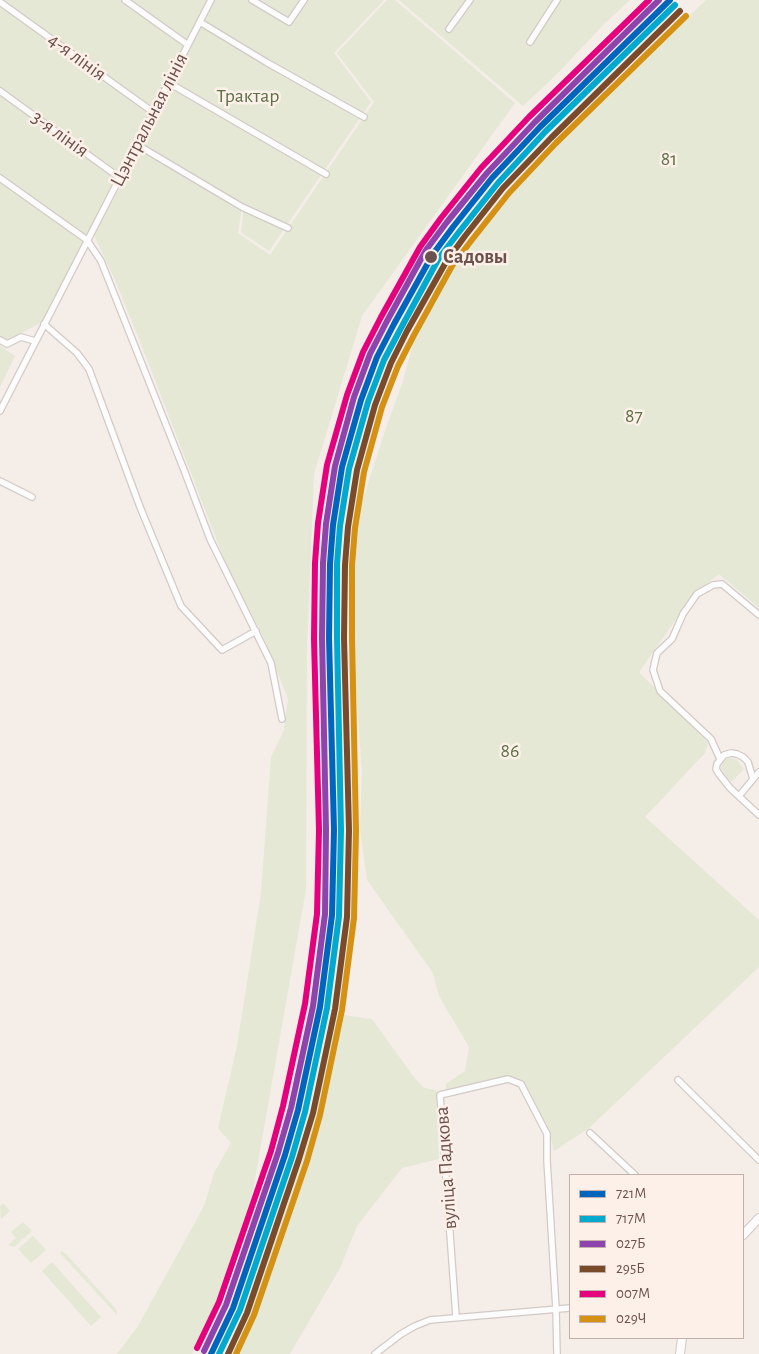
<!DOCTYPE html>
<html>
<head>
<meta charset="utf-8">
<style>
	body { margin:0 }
	#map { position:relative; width:759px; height:1354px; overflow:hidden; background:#f4ede8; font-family:"Alegreya Sans",sans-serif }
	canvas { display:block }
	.legend { position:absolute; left:569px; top:1174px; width:175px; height:165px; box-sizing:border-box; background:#fcf0e9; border:1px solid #c3b0ab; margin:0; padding:6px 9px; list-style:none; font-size:15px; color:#6d514d }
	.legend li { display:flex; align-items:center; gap:10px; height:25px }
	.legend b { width:25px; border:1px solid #c3b0ab }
</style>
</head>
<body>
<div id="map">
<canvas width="759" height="1354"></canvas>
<ul class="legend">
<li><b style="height:6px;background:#0065bd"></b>721М</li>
<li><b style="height:6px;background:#00a9ce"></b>717М</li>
<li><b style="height:6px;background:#8e44ad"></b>027Б</li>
<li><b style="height:6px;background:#7a4b2a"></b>295Б</li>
<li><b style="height:6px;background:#e5007d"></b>007М</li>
<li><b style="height:6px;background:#d49113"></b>029Ч</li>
</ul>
</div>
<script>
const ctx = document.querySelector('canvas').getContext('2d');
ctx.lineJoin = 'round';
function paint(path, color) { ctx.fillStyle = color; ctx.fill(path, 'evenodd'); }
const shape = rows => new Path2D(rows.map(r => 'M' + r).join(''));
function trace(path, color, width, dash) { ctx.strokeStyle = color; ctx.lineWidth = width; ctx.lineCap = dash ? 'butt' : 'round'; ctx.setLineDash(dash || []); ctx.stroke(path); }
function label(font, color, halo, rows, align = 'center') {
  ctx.font = font + ' "Alegreya Sans",sans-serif'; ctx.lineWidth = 5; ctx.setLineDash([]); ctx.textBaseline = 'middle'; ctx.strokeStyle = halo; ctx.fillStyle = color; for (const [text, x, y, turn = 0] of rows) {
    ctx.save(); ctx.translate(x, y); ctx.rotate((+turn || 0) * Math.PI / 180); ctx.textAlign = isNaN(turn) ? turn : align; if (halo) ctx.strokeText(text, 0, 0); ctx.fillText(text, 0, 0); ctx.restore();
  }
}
paint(shape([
	[0,0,384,0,334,53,371,102,269,251,241,232,244,206,135,140,42,322,7,341,0,337],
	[387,0,395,0,515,103,362,316,314,474,307,647,306,889,253,1190,217,1309,192,1354,117,1354,138,1326,204,1206,214,1173,231,1143,218,1128,237,1046,261,893,271,757,284,730,288,699,263,636,228,569,141,344,115,280,94,235,142,147,242,207,238,233,270,255,374,102,337,53],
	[399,0,630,0,604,24,556,75,523,106],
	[706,0,759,0,759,608,719,574,693,595,639,672,708,743,705,753,645,817,759,920,759,967,588,1129,554,1151,549,1132,525,1083,509,1076,446,1091,446,1084,465,1071,469,1047,439,996,433,973,367,880,360,829,362,772,354,665,352,612,352,563,356,521,385,431,403,381,418,325,437,284,486,219,577,122],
	[0,346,15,356,0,387],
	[728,758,733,758,737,760,744,769,732,781,730,781,721,769,723,762],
	[336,1014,372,1019,413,1076,424,1088,436,1090,439,1159,402,1168,357,1226,340,1268,290,1354,229,1354,286,1210,313,1112],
	[3,1203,10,1211,1,1219,0,1206],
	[23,1222,32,1231,14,1247,8,1245,16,1238,11,1232],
	[33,1236,46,1250,31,1263,18,1249],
	[62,1251,66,1254,116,1309,117,1315,60,1253],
	[52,1262,101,1317,91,1326,42,1271]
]), '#e5e8d5');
const street = shape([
	[125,0,188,45],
	[252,0,289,22,304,0],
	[0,2,153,112],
	[200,22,266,62,364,117],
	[449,29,470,0],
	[530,42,557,0],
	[169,83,326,174],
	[0,91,120,178],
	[136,144,242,207,288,228],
	[0,178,87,240,101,261,184,470,210,539,271,663,282,719],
	[44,324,77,353,89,369,140,507,181,606,222,650,256,631],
	[0,340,7,344,21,337,35,341],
	[0,411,211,0],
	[0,481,32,497],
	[720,759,711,739,660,691,653,670,657,653,672,639,683,614,697,594,713,585,722,584,759,615],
	[753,779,748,762,743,757,737,754,731,753,724,755,717,764,716,769,719,774,730,788,759,815],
	[739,796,759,772],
	[678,1080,759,1160],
	[590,1133,635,1175],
	[456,1317,440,1095,508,1079,521,1084,547,1134,547,1160,556,1309,557,1354],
	[375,1354,401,1334,415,1326,430,1320,570,1308]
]);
const secondary = shape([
	[743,1235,759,1218],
	[680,1354,682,1338]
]);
trace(street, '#d2cac7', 8);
trace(secondary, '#d2c8c5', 10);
trace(street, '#fdfcfc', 5.5);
trace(secondary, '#fdfcfc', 8);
trace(shape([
	[211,1354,233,1308,285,1155,298,1110,320,1007,332,915,334,830,329,638,330,564,333,525,342,467,361,400,377,357,394,324,433,254,453,227,492,178,540,127,670,0]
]), '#0065bd', 6);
trace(shape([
	[219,1354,240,1310,292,1157,305,1112,327,1008,339,916,341,830,337,638,337,564,340,526,349,469,368,402,384,360,401,328,439,258,459,232,498,183,545,132,675,5]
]), '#00a9ce', 6);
trace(shape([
	[204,1351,226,1305,278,1153,291,1108,313,1006,325,914,326,830,322,638,323,563,326,524,335,466,354,397,370,354,387,321,426,250,447,222,487,173,535,122,659,0]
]), '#8e44ad', 6);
trace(shape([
	[228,1354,247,1313,299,1159,313,1113,335,1009,347,917,349,830,344,638,345,565,348,527,357,470,375,405,391,363,407,331,446,262,465,236,503,188,551,138,680,11]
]), '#7a4b2a', 6);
trace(shape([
	[197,1348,219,1302,271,1151,283,1106,305,1004,317,914,319,830,314,639,315,563,318,523,327,465,347,395,363,352,381,317,420,247,441,218,481,168,529,117,649,0]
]), '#e5007d', 6);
trace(shape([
	[236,1354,254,1315,307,1161,320,1115,342,1010,354,918,356,831,352,638,352,565,355,528,364,472,382,407,398,366,414,335,452,266,471,241,509,193,556,143,686,16]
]), '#d49113', 6);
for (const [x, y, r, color] of [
	[431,257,7,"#6d514d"]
]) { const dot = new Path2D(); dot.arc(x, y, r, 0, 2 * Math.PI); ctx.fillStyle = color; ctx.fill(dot); trace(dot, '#fcf0e9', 2); }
label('20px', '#6d514d', '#fcf0e9', [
	["4-я лінія",77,57,36],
	["Цэнтральная лінія",149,120,-63],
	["3-я лінія",60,134,36],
	["вуліца Падкова",446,1168,-94]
]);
label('20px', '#5e7147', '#fcf0e9', [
	["Трактар",248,96],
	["81",669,159],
	["87",634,416],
	["86",510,751]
]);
label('bold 20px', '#6d514d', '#fcf0e9', [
	["Садовы",443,257]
], 'left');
</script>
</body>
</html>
